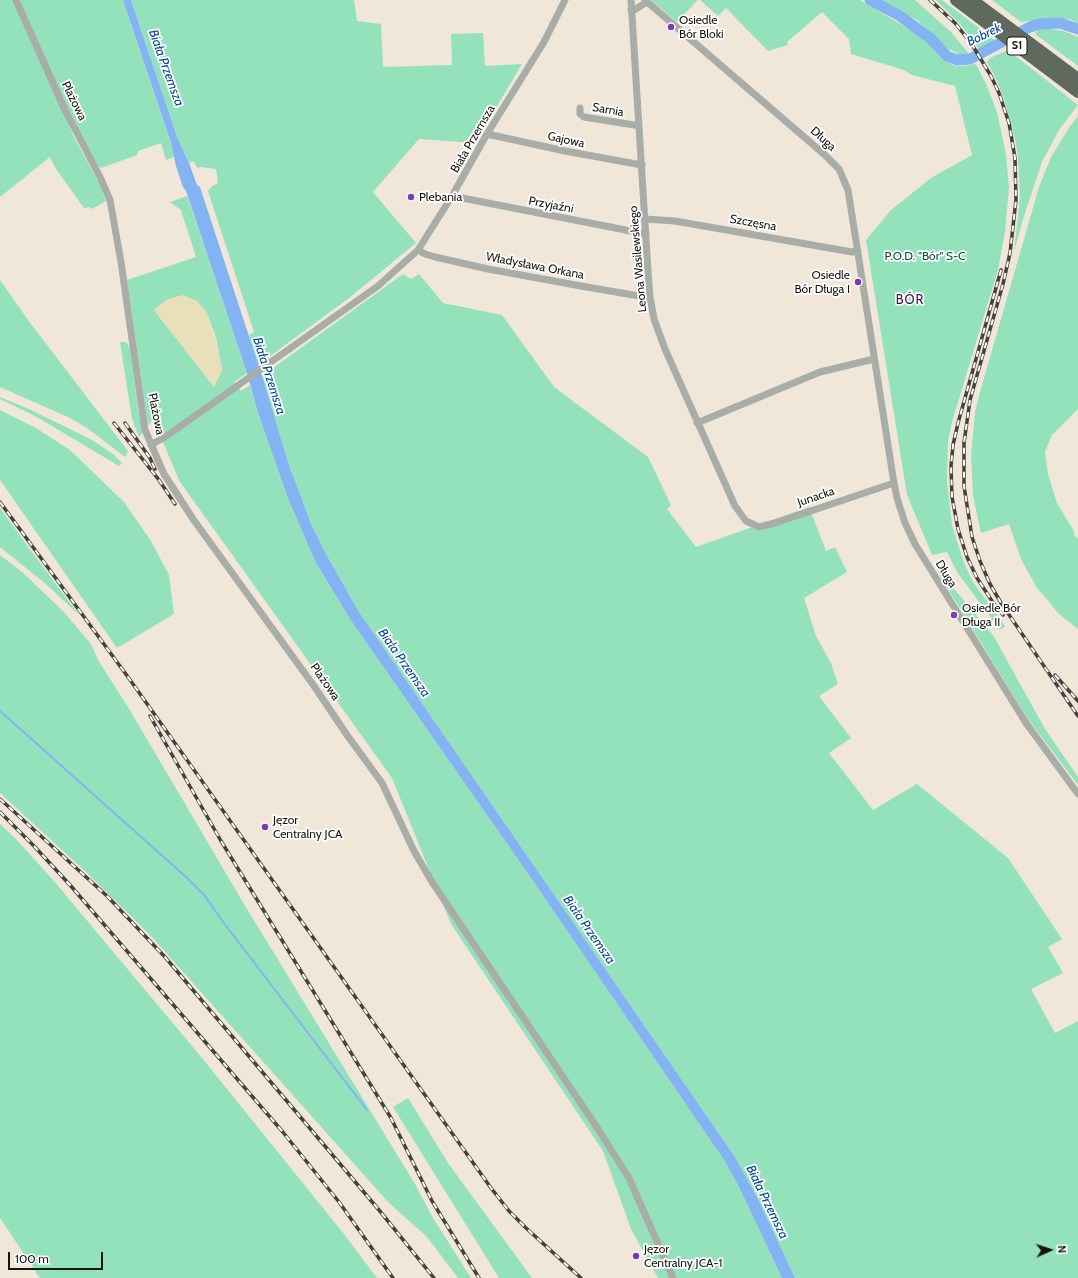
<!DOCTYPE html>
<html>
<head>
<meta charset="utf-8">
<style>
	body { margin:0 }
	#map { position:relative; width:1078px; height:1278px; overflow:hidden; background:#f0e7d9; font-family:Cabin,sans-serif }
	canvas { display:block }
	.north { position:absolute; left:1030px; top:1230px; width:40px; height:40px; -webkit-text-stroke:3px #fff; paint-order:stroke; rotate:87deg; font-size:11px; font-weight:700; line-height:16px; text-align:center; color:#181510 }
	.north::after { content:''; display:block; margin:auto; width:14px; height:18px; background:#181510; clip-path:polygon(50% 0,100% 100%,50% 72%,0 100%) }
	.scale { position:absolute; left:8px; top:1252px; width:95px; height:18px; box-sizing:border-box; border:2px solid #181510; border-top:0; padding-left:5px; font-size:12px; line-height:14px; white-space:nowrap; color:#181510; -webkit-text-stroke:3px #fff; paint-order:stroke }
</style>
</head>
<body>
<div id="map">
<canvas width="1078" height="1278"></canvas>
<div class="north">N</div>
<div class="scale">100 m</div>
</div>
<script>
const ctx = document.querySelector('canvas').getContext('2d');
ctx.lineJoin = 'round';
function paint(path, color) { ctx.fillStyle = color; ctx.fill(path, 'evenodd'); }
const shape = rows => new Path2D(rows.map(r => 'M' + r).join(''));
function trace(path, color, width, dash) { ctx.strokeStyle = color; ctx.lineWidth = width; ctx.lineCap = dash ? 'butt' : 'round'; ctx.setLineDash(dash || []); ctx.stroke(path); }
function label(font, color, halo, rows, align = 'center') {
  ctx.font = font + ' Cabin,sans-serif'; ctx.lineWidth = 3.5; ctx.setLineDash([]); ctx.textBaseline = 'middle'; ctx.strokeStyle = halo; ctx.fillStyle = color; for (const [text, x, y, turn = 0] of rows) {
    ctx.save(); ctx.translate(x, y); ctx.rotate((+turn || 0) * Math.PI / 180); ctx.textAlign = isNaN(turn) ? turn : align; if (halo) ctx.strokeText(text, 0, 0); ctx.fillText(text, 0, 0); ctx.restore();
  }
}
paint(shape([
	[0,0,123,0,171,144,174,157,166,160,161,143,138,151,137,155,101,168,97,165,68,123,74,137,99,183,106,201,92,209,90,207,84,208,56,169,50,157,0,197],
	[131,0,354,0,357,21,381,24,383,67,452,65,451,34,483,33,485,66,522,64,475,143,419,139,373,192,416,243,349,298,258,365,249,335,254,332,208,191,212,186,218,183,216,169,201,167,197,168,194,161,189,163,177,137],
	[651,0,698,0,677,22],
	[700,0,860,0,910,30,927,42,947,62,955,66,963,66,976,64,987,86,997,112,1006,154,1009,188,1005,232,998,270,952,422,948,441,947,481,952,525,964,563,973,582,1005,626,1000,630,957,572,947,552,932,555,907,495,866,240,891,210,931,178,972,155,955,86,912,75,904,70,851,54,849,39,822,12,787,42,788,45,768,51,726,8,718,16],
	[881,0,915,0,951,32,969,54,961,55,947,48,918,21],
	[936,0,942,0,995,40,979,49,960,24],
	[992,0,1078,0,1078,23,1069,19,1047,18,1021,22],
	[1045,28,1063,31,1078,37,1078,66,1035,34,1037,29],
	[1006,51,1013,54,1078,105,1059,130,1042,162,1023,219,1014,252,1020,197,1018,157,1016,143,1005,102,997,81,987,62,990,58],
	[1078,116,1078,409,1052,435,1045,452,1048,474,1057,503,1074,531,1074,535,1078,539,1078,629,1060,615,1037,588,1021,559,1009,524,981,533,973,496,971,455,975,412,980,392,1039,187,1051,157,1070,126],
	[187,196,247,373,234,382,241,391,250,385,258,413,289,501,316,563,352,622,531,878,724,1160,738,1185,782,1278,658,1278,631,1229,603,1151,451,924,392,778,180,482,153,419,148,425,127,280,196,257,181,210,170,202],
	[168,299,206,311,216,337,222,370,214,387,154,310],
	[403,274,411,279,419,274,443,303,502,315,554,387,648,457,671,505,667,509,696,547,809,507,826,551,835,547,847,572,804,598,816,636,831,663,838,684,819,696,851,738,829,753,873,810,917,784,1008,858,1062,939,1048,947,1063,973,1031,989,1055,1033,1078,1021,1078,1278,795,1278,758,1199,735,1157,359,612,326,554,311,524,299,494,290,468,262,376],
	[0,280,28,320,128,451,125,457,87,428,68,417,0,387],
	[120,342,124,342,127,343,130,349,138,409,143,432,139,437,132,419],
	[0,397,29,409,92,440,113,454,122,463,119,466,35,416,0,399],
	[0,410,36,428,70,450,124,502,151,541,169,575,174,614,117,648,0,480],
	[0,508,32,552,79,615,47,585,0,547],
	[0,555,22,572,63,611,91,644,98,660,128,707,247,909,415,1184,433,1218,471,1278,458,1278,427,1237,388,1202,151,936,86,872,0,793],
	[937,571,940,572,993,635,1045,729,1078,777,1078,785,1028,719],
	[0,824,15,838,54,881,202,1058,344,1234,377,1278,40,1278,0,1218],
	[408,1098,448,1163,532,1278,499,1278,393,1107]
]), '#94e2bc');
paint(shape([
	[183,295,197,301,206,311,215,337,222,370,214,387,154,310,168,299]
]), '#e9dfba');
paint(shape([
	[123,0,131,0,177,137,189,163,197,185,200,187,262,376,290,468,311,524,326,554,359,612,735,1157,758,1199,795,1278,782,1278,738,1185,724,1160,531,878,352,622,316,563,289,501,258,413,247,373,207,254,186,191,183,187,176,166,171,143]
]), '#83b3f2');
trace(shape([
	[0,711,186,877,205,896,223,922,367,1110]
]), '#83b3f2', 2);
trace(shape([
	[870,0,900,16,931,39,947,56,957,60,970,59,1030,27,1038,24,1060,23,1078,29]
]), '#83b3f2', 11);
trace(shape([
	[16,0,65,110,100,177,110,200,121,262,145,430,164,474,193,519,314,686,347,735,382,783,414,851,432,882,598,1129,629,1178,673,1278],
	[631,0,648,271,650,297,654,319,665,349,735,506,746,521,759,527,775,523,894,483],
	[645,0,825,155,839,169,848,190,894,483,897,498,905,523,915,544,1026,723,1078,794],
	[631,10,634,10,647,2],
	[580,108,580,114,584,117,634,125,639,125],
	[487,134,565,151,642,165],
	[452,196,646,234],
	[645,219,675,221,852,252,858,251],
	[418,250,425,254,435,257,488,269,581,286,645,297,650,297],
	[697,423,820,372,874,359],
	[151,445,168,435,378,286,418,250,452,196,487,134,544,42,565,0]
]), '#a8ada8', 7);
trace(shape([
	[956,0,1078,92],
	[972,0,1078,79]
]), '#5f695e', 12);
const rail = shape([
	[930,0,955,23,971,43,991,76,999,93,1009,123,1015,158,1016,200,1010,253,1003,284,970,400,964,443,964,486,972,537,980,561,990,584,1001,603,1078,716],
	[1001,270,958,423,953,445,951,466,952,497,958,529,967,557,977,578,992,601,1003,615],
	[114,423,159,480,175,504],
	[125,423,150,458,155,469],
	[0,502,128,677,491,1188,509,1211,526,1228,581,1278],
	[1055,675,1078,701],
	[150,716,221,841,391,1118,432,1201,479,1278],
	[0,799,107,896,165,957,379,1210,434,1278],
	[0,812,34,846,70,885,282,1131,339,1202,393,1278]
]);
trace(rail, '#46423b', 3.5);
trace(rail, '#fff', 2, [6]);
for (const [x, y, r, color] of [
	[671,27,4,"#7e3baf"],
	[411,197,4,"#7e3baf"],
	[858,282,4,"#7e3baf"],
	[954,615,4,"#7e3baf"],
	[265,827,4,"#7e3baf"],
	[636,1256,4,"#7e3baf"]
]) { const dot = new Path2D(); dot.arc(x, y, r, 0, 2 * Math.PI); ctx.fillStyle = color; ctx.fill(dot); trace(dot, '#fff', 1.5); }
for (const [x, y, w] of [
	[1017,46,20]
]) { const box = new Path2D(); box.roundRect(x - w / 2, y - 9, w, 18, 3); ctx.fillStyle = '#fff'; ctx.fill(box); trace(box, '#181510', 1); }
label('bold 11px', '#181510', null, [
	["S1",1017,46]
]);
label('12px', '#181510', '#fff', [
	["Osiedle",679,20],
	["Bór Bloki",679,34],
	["Plebania",419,197],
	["Osiedle",850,275,"right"],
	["Bór Długa I",850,289,"right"],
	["Osiedle Bór",962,608],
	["Długa II",962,622],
	["Jęzor",273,820],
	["Centralny JCA",273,834],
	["Jęzor",644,1249],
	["Centralny JCA-1",644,1263]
], 'left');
label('12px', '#181510', '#fff', [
	["Plażowa",74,101,64],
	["Sarnia",608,110,10],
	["Biała Przemsza",473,139,-60],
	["Długa",823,139,42],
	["Gajowa",566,140,12],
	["Przyjaźni",551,205,11],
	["Szczęsna",753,223,10],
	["Leona Wasilewskiego",638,259,-95],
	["Władysława Orkana",535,266,11],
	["Plażowa",156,414,79],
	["Junacka",816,497,-19],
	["Długa",946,574,58],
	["Plażowa",325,682,55]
]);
label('12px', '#075137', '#fff', [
	["P.O.D. \"Bór\" S-C",925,256]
]);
label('italic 13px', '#00478f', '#fff', [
	["Bobrek",984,35,-26],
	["Biała Przemsza",166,68,70],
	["Biała Przemsza",269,376,72],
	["Biała Przemsza",404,663,55],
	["Biała Przemsza",589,930,55],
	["Biała Przemsza",767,1202,64]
]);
ctx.letterSpacing = '1px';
label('13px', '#3a1b53', '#fff', [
	["BÓR",910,300]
]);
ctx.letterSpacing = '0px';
</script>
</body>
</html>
